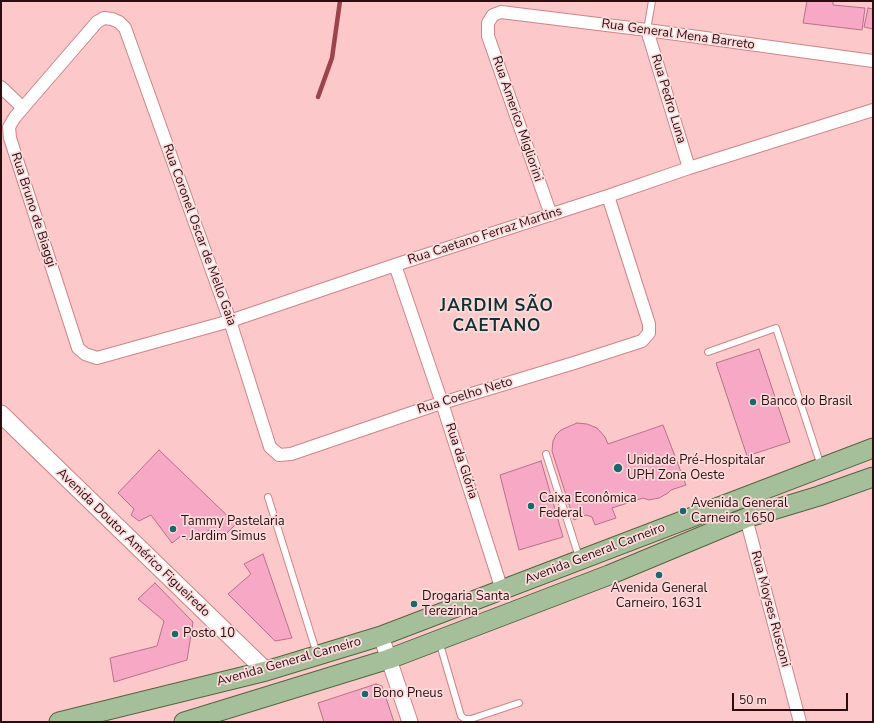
<!DOCTYPE html>
<html>
<head>
<meta charset="utf-8">
<style>
	body { margin:0 }
	#map { position:relative; width:874px; height:723px; overflow:hidden; background:#fcc8ca; font-family:"Nunito Sans",sans-serif }
	canvas { display:block }
	.frame { position:absolute; inset:0; border:2px solid #2b0d10; pointer-events:none }
	.scale { position:absolute; left:732px; top:693px; width:116px; height:18px; box-sizing:border-box; border:2px solid #2b0d10; border-top:0; padding-left:5px; font-size:12px; line-height:14px; white-space:nowrap; color:#2b0d10; -webkit-text-stroke:3px #fedbdb; paint-order:stroke }
</style>
</head>
<body>
<div id="map">
<canvas width="874" height="723"></canvas>
<div class="frame"></div>
<div class="scale">50 m</div>
</div>
<script>
const ctx = document.querySelector('canvas').getContext('2d');
ctx.lineJoin = 'round';
const shape = rows => new Path2D(rows.map(r => 'M' + r).join(''));
function trace(path, color, width, dash) { ctx.strokeStyle = color; ctx.lineWidth = width; ctx.lineCap = dash ? 'butt' : 'round'; ctx.setLineDash(dash || []); ctx.stroke(path); }
function paint(path, color) { ctx.fillStyle = color; ctx.fill(path, 'evenodd'); }
function label(font, color, halo, rows, align = 'center') {
  ctx.font = font + ' "Nunito Sans",sans-serif'; ctx.lineWidth = 3.5; ctx.setLineDash([]); ctx.textBaseline = 'middle'; ctx.strokeStyle = halo; ctx.fillStyle = color; for (const [text, x, y, turn = 0] of rows) {
    ctx.save(); ctx.translate(x, y); ctx.rotate((+turn || 0) * Math.PI / 180); ctx.textAlign = isNaN(turn) ? turn : align; if (halo) ctx.strokeText(text, 0, 0); ctx.fillText(text, 0, 0); ctx.restore();
  }
}
trace(shape([
	[318,97,332,58,340,1]
]), '#9c434c', 4.5);
const building = shape([
	[807,1,833,1,833,5,865,8,862,30,803,23,807,1],
	[868,8,873,9,873,29,864,27,868,8],
	[759,349,790,442,747,456,716,363,759,349],
	[577,423,587,424,597,428,605,437,608,444,663,425,686,485,671,490,668,493,659,498,649,500,643,498,612,508,616,518,595,525,592,517,586,515,574,520,552,451,553,441,556,435,561,430,577,423],
	[159,450,236,524,221,539,211,529,190,541,181,536,172,543,151,515,139,521,131,515,134,509,118,493,159,450],
	[541,461,563,537,519,550,500,475,541,461],
	[263,554,292,638,275,641,228,594,251,574,244,564,263,554],
	[155,583,193,622,187,660,114,682,110,658,157,646,164,621,138,599,155,583],
	[376,684,382,686,394,722,324,722,318,703,376,684]
]);
paint(building, '#f6a8c4');
trace(building, '#b9708b', 1);
const service = shape([
	[647,30,652,1],
	[708,352,776,328,821,466],
	[546,454,579,557],
	[268,497,317,654],
	[439,641,461,716,465,719,471,719,519,703]
]);
const minor = shape([
	[647,30,689,168],
	[1,87,22,107],
	[608,196,649,324,649,333,642,341,574,363,432,406,291,454,279,455,270,447,230,321,125,28,119,22,112,19,104,18,97,22,15,117,9,127,10,138,78,348,85,354,97,358,230,321,395,265,608,196,689,168,873,110],
	[551,215,488,36,488,23,493,15,501,12,647,30,873,61],
	[395,265,442,403,502,590],
	[746,518,800,722]
]);
const tertiary = shape([
	[381,636,410,722]
]);
const secondary = shape([
	[1,414,266,671]
]);
const primary = shape([
	[59,722,266,671,381,636,873,448],
	[184,722,389,659,609,575,746,518,819,496,873,477]
]);
trace(service, '#d28386', 8);
trace(minor, '#d28386', 14);
trace(tertiary, '#d28386', 17);
trace(secondary, '#d28386', 19);
trace(primary, '#53653e', 21);
trace(service, '#fff', 6);
trace(minor, '#fff', 12);
trace(tertiary, '#fff', 15);
trace(secondary, '#fff', 17);
trace(primary, '#a5bf9a', 19);
for (const [x, y, r, color] of [
	[753,402,4,"#1b686a"],
	[618,468,5,"#1b686a"],
	[531,506,4,"#1b686a"],
	[683,511,4,"#1b686a"],
	[173,529,4,"#1b686a"],
	[659,575,4,"#1b686a"],
	[414,604,4,"#1b686a"],
	[175,634,4,"#1b686a"],
	[365,694,4,"#1b686a"]
]) { const dot = new Path2D(); dot.arc(x, y, r, 0, 2 * Math.PI); ctx.fillStyle = color; ctx.fill(dot); trace(dot, '#fedbdb', 1.5); }
label('13px', '#2b0d10', '#fedbdb', [
	["Rua General Mena Barreto",678,35,8],
	["Rua Pedro Luna",668,99,73],
	["Rua Americo Migliorini",517,119,71],
	["Rua Bruno de Biaggi",33,210,72],
	["Rua Coronel Oscar de Mello Gaia",199,235,70],
	["Rua Caetano Ferraz Martins",485,236,-18],
	["Rua Coelho Neto",465,396,-17],
	["Rua da Glória",461,461,72],
	["Avenida Doutor Américo Figueiredo",133,543,44],
	["Avenida General Carneiro",595,554,-21],
	["Rua Moyses Rusconi",770,609,75],
	["Avenida General Carneiro",289,662,-16]
]);
label('13px', '#2b0d10', '#fedbdb', [
	["Banco do Brasil",761,402],
	["Unidade Pré-Hospitalar",627,461],
	["UPH Zona Oeste",627,476],
	["Caixa Econômica",539,499],
	["Federal",539,514],
	["Avenida General",691,504],
	["Carneiro 1650",691,519],
	["Tammy Pastelaria",181,522],
	["- Jardim Simus",181,537],
	["Avenida General",659,589,"center"],
	["Carneiro, 1631",659,604,"center"],
	["Drogaria Santa",422,597],
	["Terezinha",422,612],
	["Posto 10",183,634],
	["Bono Pneus",373,694]
], 'left');
ctx.letterSpacing = '1px';
label('bold 17px', '#0e3232', '#fedbdb', [
	["JARDIM SÃO",497,307],
	["CAETANO",497,327]
]);
ctx.letterSpacing = '0px';
</script>
</body>
</html>
